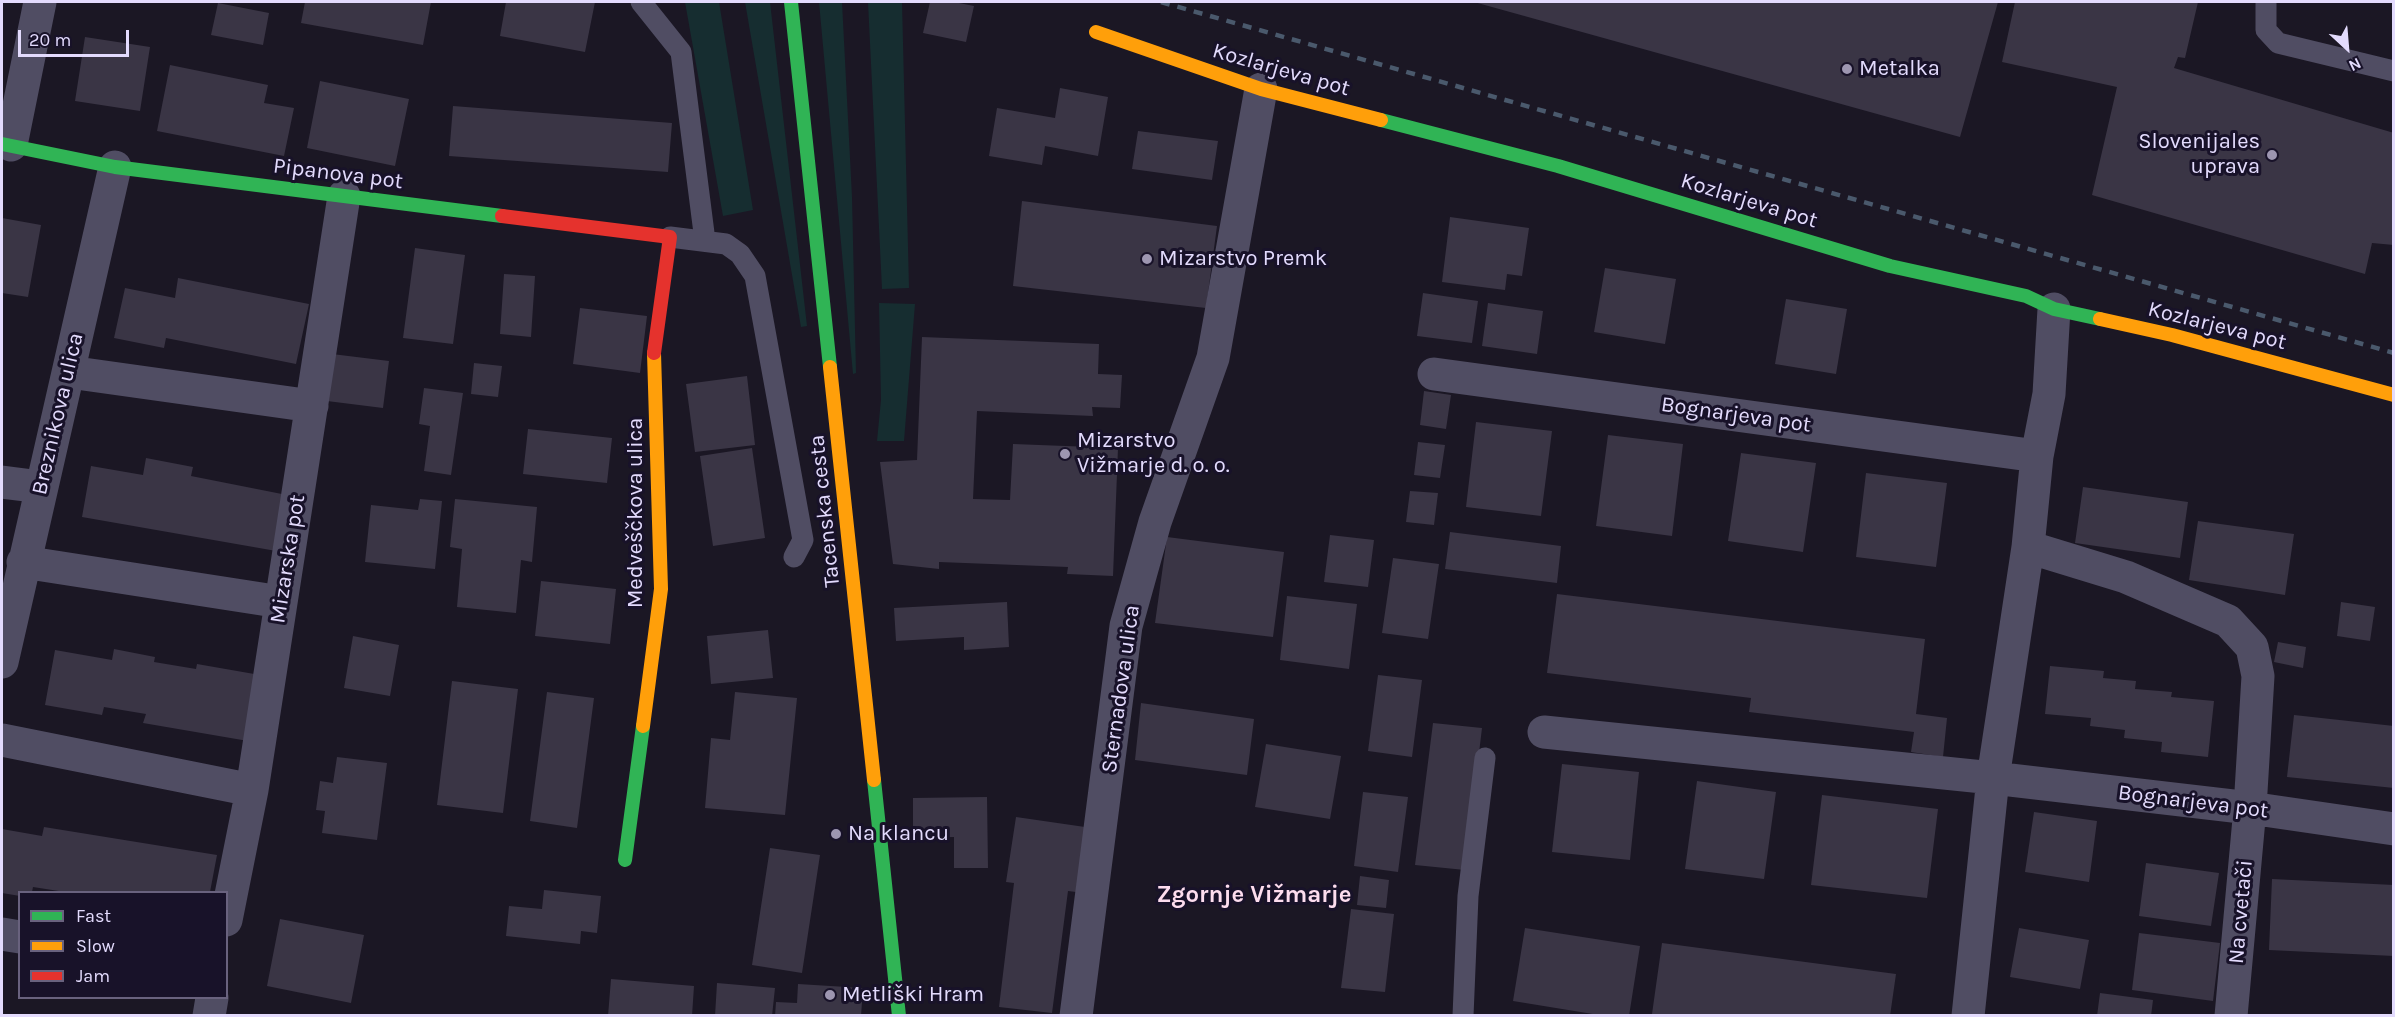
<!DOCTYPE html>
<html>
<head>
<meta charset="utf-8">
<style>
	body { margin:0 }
	#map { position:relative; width:2395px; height:1017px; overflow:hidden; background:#1b1724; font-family:Karla,sans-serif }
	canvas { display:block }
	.frame { position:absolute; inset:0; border:3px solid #e3dbfd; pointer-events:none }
	.legend { position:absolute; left:18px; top:891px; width:210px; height:108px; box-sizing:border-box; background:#181229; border:2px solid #69627e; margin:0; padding:8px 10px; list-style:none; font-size:18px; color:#e3dbfd }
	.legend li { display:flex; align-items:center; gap:12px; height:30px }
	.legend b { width:30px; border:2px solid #69627e }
	.north { position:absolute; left:2317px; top:18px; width:60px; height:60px; -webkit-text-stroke:4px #181229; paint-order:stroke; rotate:154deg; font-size:16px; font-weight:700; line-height:24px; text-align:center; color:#e3dbfd }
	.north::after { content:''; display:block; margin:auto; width:21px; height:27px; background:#e3dbfd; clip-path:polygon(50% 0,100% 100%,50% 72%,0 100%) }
	.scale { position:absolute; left:18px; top:30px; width:111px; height:27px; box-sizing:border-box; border:3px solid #e3dbfd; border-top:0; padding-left:8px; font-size:18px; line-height:21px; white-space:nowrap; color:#e3dbfd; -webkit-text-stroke:4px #181229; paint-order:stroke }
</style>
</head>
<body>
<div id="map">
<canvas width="2395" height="1017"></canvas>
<div class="frame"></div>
<ul class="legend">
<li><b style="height:8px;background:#30b455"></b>Fast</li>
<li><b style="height:8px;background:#ff9f0a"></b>Slow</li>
<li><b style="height:8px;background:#e5322d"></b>Jam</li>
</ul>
<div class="north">N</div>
<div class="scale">20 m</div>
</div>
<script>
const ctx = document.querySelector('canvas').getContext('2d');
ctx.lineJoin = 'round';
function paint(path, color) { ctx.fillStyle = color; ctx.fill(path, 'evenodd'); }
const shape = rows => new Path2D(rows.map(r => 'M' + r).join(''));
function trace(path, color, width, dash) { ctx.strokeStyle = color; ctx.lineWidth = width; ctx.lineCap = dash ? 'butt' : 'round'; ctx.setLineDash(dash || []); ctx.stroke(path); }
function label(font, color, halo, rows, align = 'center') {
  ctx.font = font + ' Karla,sans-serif'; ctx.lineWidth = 6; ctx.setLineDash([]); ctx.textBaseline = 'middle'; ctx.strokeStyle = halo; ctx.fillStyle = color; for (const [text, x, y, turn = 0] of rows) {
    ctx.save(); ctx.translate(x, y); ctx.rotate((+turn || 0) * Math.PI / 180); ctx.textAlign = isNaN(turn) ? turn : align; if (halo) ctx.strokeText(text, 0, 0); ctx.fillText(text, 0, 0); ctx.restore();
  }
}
paint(shape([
	[685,2,719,2,753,210,723,216],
	[745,2,770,2,807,326,801,327],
	[819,2,842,2,852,197,856,373,853,374],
	[868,2,902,2,909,288,882,289],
	[879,303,915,304,904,441,877,441,881,400]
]), '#162d30');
paint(shape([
	[305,2,431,2,423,45,301,23],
	[506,2,595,2,585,52,500,36],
	[930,2,954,2,974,6,966,42,923,33],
	[1474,2,1998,2,1960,137],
	[2015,2,2198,2,2185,58,2178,57,2174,68,2394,133,2394,245,2372,243,2365,274,2092,195,2117,87,2002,62],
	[218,3,269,13,263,45,211,35],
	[85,37,150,47,140,111,75,101],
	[170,65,268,85,264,103,294,108,284,156,157,131],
	[320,81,409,99,395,166,307,148],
	[1060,88,1108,97,1098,156,1045,146,1042,165,989,156,997,108,1055,118],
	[453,106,672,123,668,172,449,156],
	[1138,131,1218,141,1212,180,1132,169],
	[1022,201,1217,226,1206,308,1013,286],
	[1450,217,1529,228,1522,276,1507,274,1505,290,1442,282],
	[2,218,41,225,28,297,2,293],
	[415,248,465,255,453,344,403,338],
	[1605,268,1676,279,1665,344,1594,332],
	[504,274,535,276,531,337,500,334],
	[178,278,309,304,296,364,166,338,164,348,114,338,125,288,175,298],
	[1423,293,1478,301,1472,343,1417,336],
	[1786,299,1847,309,1836,374,1775,364],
	[1488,303,1543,311,1537,354,1482,346],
	[580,308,647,316,640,373,573,364],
	[922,337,1099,344,1098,374,1122,375,1120,408,1092,407,1093,416,977,411,973,499,1010,500,1013,444,1118,448,1113,576,1067,574,1068,567,939,562,939,569,893,564,880,462,917,460],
	[332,354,389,361,383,408,327,401],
	[474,363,502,366,498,397,471,394],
	[747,376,755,445,695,452,686,384],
	[424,388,463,393,451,475,424,471,430,426,419,424],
	[1424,391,1451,395,1446,429,1420,425],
	[1476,422,1552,431,1541,516,1466,507],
	[528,429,612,438,607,483,523,474],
	[1608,435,1683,444,1672,536,1596,526],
	[1418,442,1445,445,1440,478,1414,475],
	[752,448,765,538,713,546,700,456],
	[1741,453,1816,463,1803,552,1728,541],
	[146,458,193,467,191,476,292,496,282,552,82,517,91,466,143,475],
	[1866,473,1947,483,1936,567,1856,557],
	[2083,487,2188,502,2180,558,2075,543],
	[1410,491,1438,493,1434,525,1406,522],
	[420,499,442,501,435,569,365,562,371,505,418,510],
	[455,499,537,507,532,562,521,560,516,613,457,607,462,549,450,547],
	[2198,521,2294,534,2285,595,2189,580],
	[1450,532,1561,546,1557,583,1445,569],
	[1330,535,1374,540,1368,587,1324,582],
	[1167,537,1284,552,1273,637,1155,623],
	[1393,558,1439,564,1428,639,1382,633],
	[541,581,616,589,610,644,535,636],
	[1557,594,1925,639,1916,714,1947,718,1943,757,1911,752,1914,732,1749,712,1751,698,1547,673],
	[1287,596,1357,604,1349,669,1280,660],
	[1007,602,1009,647,964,650,964,637,896,641,894,608],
	[2341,602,2375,607,2370,641,2337,636],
	[768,630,773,678,711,684,707,636],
	[353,636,399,645,390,696,344,688],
	[2278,642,2306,647,2303,668,2274,662],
	[114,649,155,657,154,662,196,669,197,664,260,675,248,741,143,723,146,714,104,707,102,715,45,705,55,650,112,660],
	[2050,666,2104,671,2103,678,2136,681,2135,689,2172,692,2171,697,2214,701,2208,757,2161,752,2162,742,2124,738,2125,730,2090,726,2091,718,2045,714],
	[1378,675,1422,680,1412,757,1368,751],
	[452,681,518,689,503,813,437,805],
	[547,692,594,698,577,828,530,821],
	[735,692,797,698,785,815,705,808,711,738,730,740],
	[1141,703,1254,719,1247,775,1135,760],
	[2294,715,2394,726,2394,788,2287,777],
	[1433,723,1482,728,1465,870,1415,865],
	[1266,744,1341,756,1330,819,1255,807],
	[337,757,387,763,377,840,322,833,325,811,316,810,320,781,333,783],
	[1562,764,1639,772,1630,860,1552,852],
	[1697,781,1776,792,1764,879,1685,869],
	[1363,792,1408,797,1398,872,1354,866],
	[1822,795,1938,809,1927,898,1811,885],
	[987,797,988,868,954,868,954,837,913,838,913,798],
	[2034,812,2097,821,2089,882,2025,872],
	[1016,817,1085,827,1076,892,1068,891,1052,1013,999,1007,1014,883,1006,882],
	[44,827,217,855,210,892,65,892,33,887,32,892,20,892,20,896,2,893,2,829,42,836],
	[770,848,820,855,802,973,752,965],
	[2146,863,2219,873,2211,926,2139,916],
	[1360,876,1389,880,1386,908,1357,905],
	[2272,879,2394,885,2394,956,2269,950],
	[544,890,601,896,597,933,581,931,580,944,506,936,509,906,542,909],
	[1351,909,1394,914,1385,992,1341,988],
	[280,919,364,935,351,1003,267,986],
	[1525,928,1640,946,1629,1016,1605,1016,1513,1001],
	[2019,928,2089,940,2080,989,2010,977],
	[2139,933,2220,943,2213,1001,2132,990],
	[1662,943,1896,974,1890,1016,1652,1014],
	[611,979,694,986,692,1016,608,1016],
	[717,983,775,988,772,1016,715,1016],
	[798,984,863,988,861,1016,775,1016,776,1002,797,1003],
	[2100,993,2153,1000,2151,1016,2097,1016]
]), '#3a3545');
trace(shape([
	[641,2,681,52,705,241],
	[2266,2,2266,30,2278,43,2394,71],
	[670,237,726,244,740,254,755,276,803,540,794,557],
	[1463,1016,1468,896,1485,758]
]), '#504d63', 21);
trace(shape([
	[11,145,40,2],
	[69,372,312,406],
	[1434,374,2037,456],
	[2,482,41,487],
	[2028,547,2126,577,2228,621,2252,647,2258,676,2250,808,2231,1016],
	[23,562,281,602],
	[2,662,115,167],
	[1544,732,1993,778,2250,808,2394,829],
	[2,740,252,790],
	[226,920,252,790,344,196],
	[2,934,20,937],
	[209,1016,212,998],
	[1076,1016,1126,626,1155,522,1213,358,1261,89],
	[1968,1016,1993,778,2028,547,2037,456,2049,394,2054,309]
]), '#504d63', 33);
trace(shape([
	[791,2,830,367],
	[1381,120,1558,166,1890,266,2026,296,2054,309,2100,319],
	[2,144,115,167,502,216],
	[874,780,899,1016],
	[625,860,643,726]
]), '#30b455', 14);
trace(shape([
	[1096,32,1261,89,1381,120],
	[2100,319,2172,335,2394,395],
	[830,367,874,780],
	[643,726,661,589,654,353]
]), '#ff9f0a', 14);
trace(shape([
	[502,216,670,237,654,353]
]), '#e5322d', 14);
trace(shape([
	[1161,2,2394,353]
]), '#4a596c', 4.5, [9, 8]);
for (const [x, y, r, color] of [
	[1847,69,6,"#9d96b1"],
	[2272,155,6,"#9d96b1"],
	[1147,259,6,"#9d96b1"],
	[1065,454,6,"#9d96b1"],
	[836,834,6,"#9d96b1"],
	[830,995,6,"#9d96b1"]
]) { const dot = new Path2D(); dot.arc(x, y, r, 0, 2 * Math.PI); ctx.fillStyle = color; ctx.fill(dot); trace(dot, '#181229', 2); }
label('22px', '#e3dbfd', '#181229', [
	["Metalka",1859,69],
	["Slovenijales",2260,142,"right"],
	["uprava",2260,167,"right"],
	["Mizarstvo Premk",1159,259],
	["Mizarstvo",1077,441],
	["Vižmarje d. o. o.",1077,466],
	["Na klancu",848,834],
	["Metliški Hram",842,995]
], 'left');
label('22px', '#e3dbfd', '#181229', [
	["Kozlarjeva pot",1281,70,16],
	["Pipanova pot",338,174,7],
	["Kozlarjeva pot",1749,201,17],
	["Kozlarjeva pot",2217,326,14],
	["Breznikova ulica",58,414,-77],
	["Bognarjeva pot",1736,415,8],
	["Tacenska cesta",825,511,-96],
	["Medveščkova ulica",636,513,-90],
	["Mizarska pot",288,559,-81],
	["Sternadova ulica",1121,689,-82],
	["Bognarjeva pot",2193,802,7],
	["Na cvetači",2241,912,-85]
]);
label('bold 24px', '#fdddee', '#181229', [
	["Zgornje Vižmarje",1254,895]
]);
</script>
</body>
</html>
